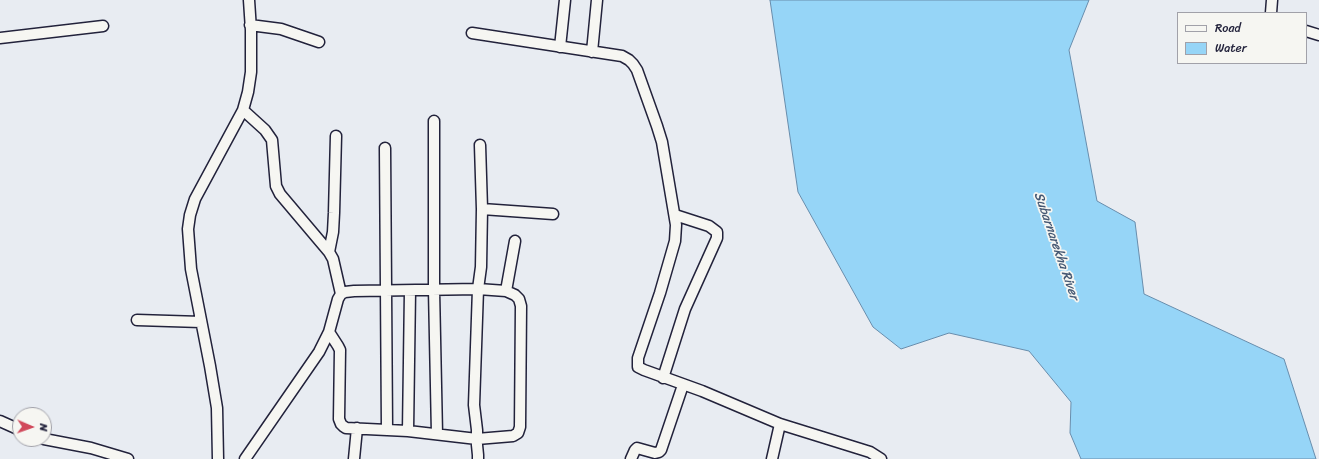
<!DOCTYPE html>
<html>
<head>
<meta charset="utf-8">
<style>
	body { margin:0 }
	#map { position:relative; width:1319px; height:459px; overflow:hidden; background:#e8ecf2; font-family:Sriracha,sans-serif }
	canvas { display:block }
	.legend { position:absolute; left:1177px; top:12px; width:130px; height:52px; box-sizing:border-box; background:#f6f6f2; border:1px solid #a1a1a9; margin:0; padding:5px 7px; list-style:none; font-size:12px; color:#22223b }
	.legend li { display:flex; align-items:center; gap:8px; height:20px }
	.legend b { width:20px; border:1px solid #a1a1a9 }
	.north { position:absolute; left:12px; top:407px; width:40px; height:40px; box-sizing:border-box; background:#f6f6f2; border:1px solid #a1a1a9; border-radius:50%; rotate:92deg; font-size:11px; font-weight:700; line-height:16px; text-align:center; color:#22223b }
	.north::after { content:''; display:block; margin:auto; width:14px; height:18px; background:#d1495b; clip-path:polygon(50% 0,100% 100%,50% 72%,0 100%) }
</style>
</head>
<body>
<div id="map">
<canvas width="1319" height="459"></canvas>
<ul class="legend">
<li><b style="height:5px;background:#f6f6f2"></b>Road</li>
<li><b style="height:11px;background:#96d5f7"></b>Water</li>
</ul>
<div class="north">N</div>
</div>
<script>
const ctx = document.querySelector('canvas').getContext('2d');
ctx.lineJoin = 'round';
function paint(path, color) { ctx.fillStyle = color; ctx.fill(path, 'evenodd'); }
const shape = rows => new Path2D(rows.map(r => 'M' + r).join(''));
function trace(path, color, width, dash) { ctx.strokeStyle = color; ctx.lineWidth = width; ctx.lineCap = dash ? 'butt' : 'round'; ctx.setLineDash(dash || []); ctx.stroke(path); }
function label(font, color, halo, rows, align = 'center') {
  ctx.font = font + ' Sriracha,sans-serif'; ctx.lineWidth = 3.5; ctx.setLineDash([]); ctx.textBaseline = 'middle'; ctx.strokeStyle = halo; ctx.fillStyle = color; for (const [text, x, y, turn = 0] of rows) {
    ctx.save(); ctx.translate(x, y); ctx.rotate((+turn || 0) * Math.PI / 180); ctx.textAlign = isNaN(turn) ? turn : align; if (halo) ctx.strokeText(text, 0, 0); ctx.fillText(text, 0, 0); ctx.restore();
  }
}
const water = shape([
	[770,0,1089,0,1069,50,1097,201,1135,222,1144,294,1284,359,1316,459,1081,459,1070,433,1071,402,1029,351,949,333,901,349,873,327,798,192,770,0]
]);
paint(water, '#96d5f7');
trace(water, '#688dac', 1);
const minor = shape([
	[1271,13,1272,0],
	[250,25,281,29,319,42],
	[1306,31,1319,35],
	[472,33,622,56,629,60,633,64,637,70,657,126,662,142,676,225,675,241,660,293,638,358,638,367,644,370,702,391,780,424,870,452,881,459],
	[0,38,103,26],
	[560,47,565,0],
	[592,52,597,0],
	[243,110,265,130,272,140,276,186,280,194,329,252,333,259,341,294],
	[434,121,434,290,437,434],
	[385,148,387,429],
	[482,209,553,214],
	[329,252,333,232,334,213,336,136],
	[506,291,515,241],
	[137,320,201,322],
	[329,332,338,346,340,350,339,419,341,424,343,426,346,428,408,431,477,439,513,436,518,433,520,427,521,306,519,299,515,295,506,291,478,289,474,405,477,430,477,445,478,455,478,459],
	[663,378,685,309,717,238,717,232,709,226,675,215],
	[0,421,20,430],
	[408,431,410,291],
	[44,439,91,448,128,459],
	[218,459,217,408,210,366,191,269,188,229,190,215,195,199,243,110,248,92,251,72,251,30,249,0],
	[245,459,319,352,329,332,338,299,341,294,345,292,354,291,478,289,481,267,482,209,480,145],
	[354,459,357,428],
	[631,459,635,450,637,448,655,453,659,452,661,450,683,385],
	[772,459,780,424]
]);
trace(minor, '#22223b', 13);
trace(minor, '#f6f6f2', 10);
label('italic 13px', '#455873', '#f6f6f2', [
	["Subarnarekha River",1056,246,71]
]);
</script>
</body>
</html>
